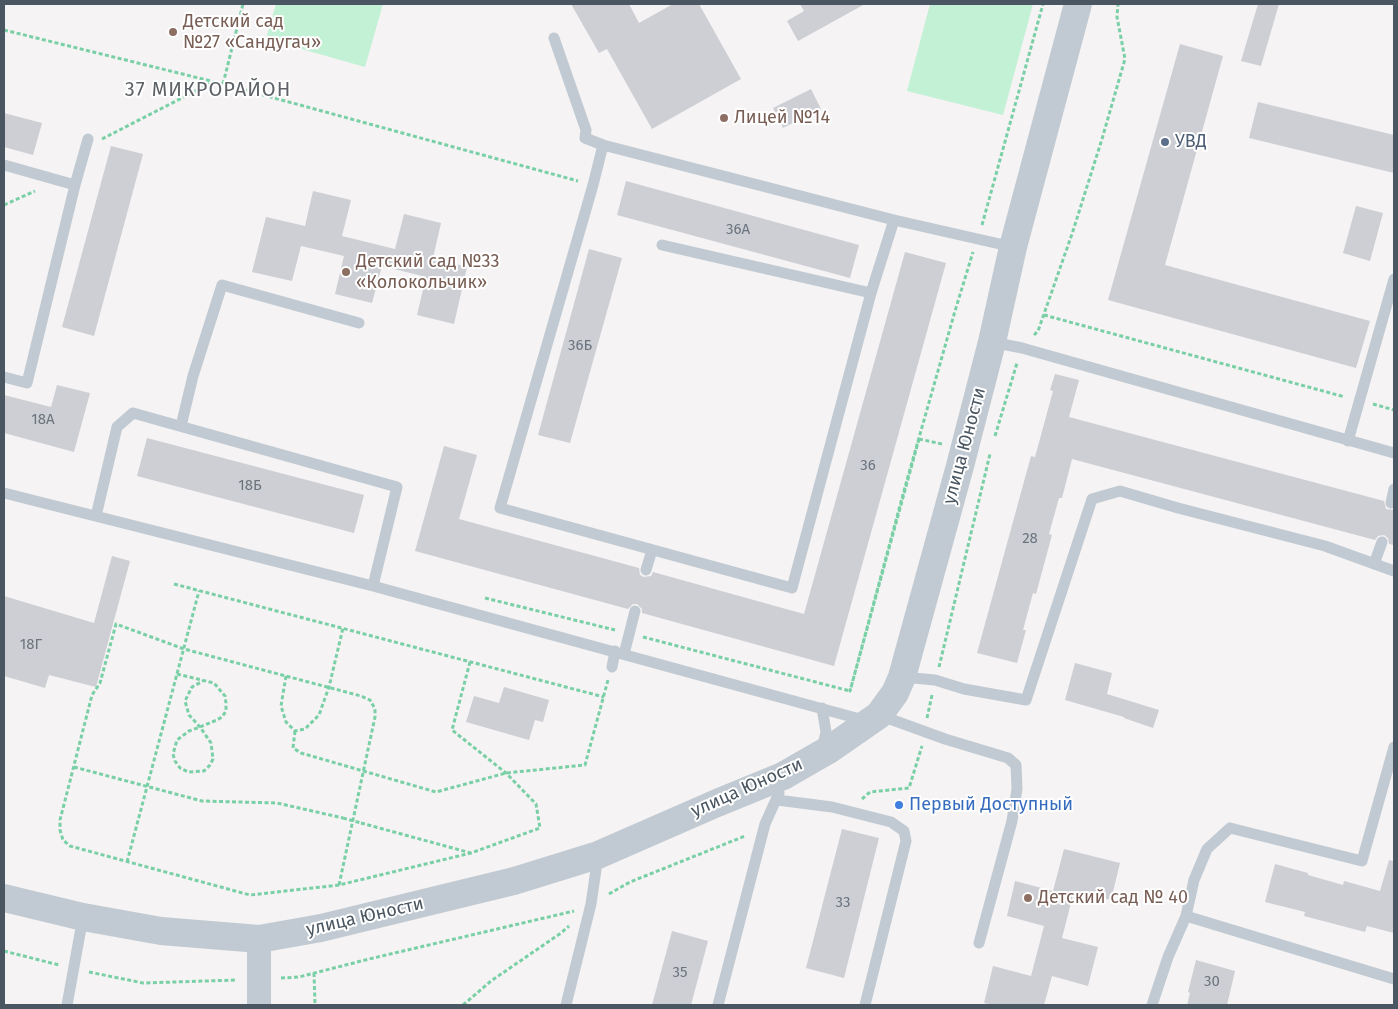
<!DOCTYPE html>
<html>
<head>
<meta charset="utf-8">
<style>
	body { margin:0 }
	#map { position:relative; width:1398px; height:1009px; overflow:hidden; background:#f5f3f3; font-family:"Fira Sans",sans-serif }
	canvas { display:block }
	.frame { position:absolute; inset:0; border:5px solid #4a5661; pointer-events:none }
</style>
</head>
<body>
<div id="map">
<canvas width="1398" height="1009"></canvas>
<div class="frame"></div>
</div>
<script>
const ctx = document.querySelector('canvas').getContext('2d');
ctx.lineJoin = 'round';
function paint(path, color) { ctx.fillStyle = color; ctx.fill(path, 'evenodd'); }
const shape = rows => new Path2D(rows.map(r => 'M' + r).join(''));
function trace(path, color, width, dash) { ctx.strokeStyle = color; ctx.lineWidth = width; ctx.lineCap = dash ? 'butt' : 'round'; ctx.setLineDash(dash || []); ctx.stroke(path); }
function label(font, color, halo, rows, align = 'center') {
  ctx.font = font + ' "Fira Sans",sans-serif'; ctx.lineWidth = 4; ctx.setLineDash([]); ctx.textBaseline = 'middle'; ctx.strokeStyle = halo; ctx.fillStyle = color; for (const [text, x, y, turn = 0] of rows) {
    ctx.save(); ctx.translate(x, y); ctx.rotate((+turn || 0) * Math.PI / 180); ctx.textAlign = isNaN(turn) ? turn : align; if (halo) ctx.strokeText(text, 0, 0); ctx.fillText(text, 0, 0); ctx.restore();
  }
}
paint(shape([
	[276,4,383,4,365,67,266,39],
	[930,4,1033,4,1003,115,907,91]
]), '#c3f1d5');
paint(shape([
	[571,4,629,4,639,23,673,4,699,4,741,79,652,129,607,49,599,53],
	[800,4,865,4,798,41,787,21,804,11],
	[1258,4,1279,4,1261,66,1241,61],
	[1180,44,1223,56,1165,265,1370,321,1356,368,1108,300],
	[811,89,821,109,783,128,773,108],
	[1258,102,1394,135,1394,173,1249,138],
	[4,113,42,123,33,155,4,147],
	[111,146,143,154,94,336,62,327],
	[626,181,859,245,850,278,617,215],
	[313,191,351,200,342,236,395,249,404,214,441,223,433,258,467,267,454,324,417,315,426,277,382,266,372,303,335,294,344,256,301,246,292,281,252,272,266,217,305,226],
	[1356,206,1383,213,1370,261,1343,253],
	[589,249,622,258,570,443,538,435],
	[905,252,946,263,834,666,642,613,642,609,637,604,633,604,628,609,415,551,444,446,477,455,459,519,639,568,640,575,644,577,651,576,653,572,804,614],
	[1055,374,1079,380,1069,417,1384,501,1386,509,1394,510,1394,545,1389,544,1388,538,1384,535,1378,536,1375,540,1072,459,1062,498,1059,498,1049,534,1052,535,1036,594,1033,593,1023,630,1026,630,1017,663,977,653,1031,456,1035,457,1053,391,1050,390],
	[57,385,90,393,74,452,4,433,4,395,51,407],
	[147,438,364,495,354,533,137,476],
	[112,556,130,561,96,687,49,675,45,688,4,676,4,596,94,623],
	[1075,663,1112,673,1107,694,1159,710,1153,728,1124,718,1124,717,1065,700],
	[504,687,549,700,543,722,535,720,529,740,466,722,474,696,499,703],
	[842,829,879,838,844,978,806,968],
	[1064,849,1120,863,1111,900,1074,891,1062,938,1098,947,1088,986,1052,976,1044,1005,993,1005,984,1003,993,966,1031,976,1044,926,1007,916,1015,881,1053,891],
	[1389,860,1394,861,1394,933,1367,926,1365,932,1304,916,1305,912,1265,902,1275,864,1308,873,1308,875,1343,885,1344,881,1380,891],
	[672,931,708,941,691,1005,652,1005],
	[1196,960,1235,971,1227,1005,1187,1005,1190,993,1188,992]
]), '#cdcfd5');
trace(shape([
	[4,30,223,84,578,181],
	[223,84,243,4],
	[102,139,213,82],
	[4,205,35,191],
	[982,225,1043,4],
	[1044,315,1345,397],
	[1034,335,1038,331,1072,234,1102,139,1125,59,1117,17,1118,4],
	[1373,404,1394,410],
	[995,436,1017,363],
	[919,439,850,691,905,487,955,311,973,252],
	[919,439,942,444],
	[174,584,604,697],
	[485,598,615,630],
	[643,637,850,691],
	[939,667,990,454],
	[177,674,214,683,225,696,226,703,226,711,222,717,217,720,200,727,189,731,177,740,173,754,175,761,180,768,188,772,204,771,210,765,213,759,211,743,200,727,189,715,185,701,192,687,203,681],
	[286,676,281,706,286,722,295,731,305,729,319,715,329,687,343,628],
	[927,718,932,695],
	[295,731,293,748,301,753,436,792,506,773,585,765,608,680],
	[74,767,202,801,277,803,343,818],
	[862,799,870,792,909,788,922,746],
	[361,823,471,853],
	[127,862,199,591],
	[339,885,375,717,375,709,370,700,361,696,184,649,116,624,100,683,92,695,60,820,60,830,63,840,70,846,250,895,339,885,471,853,540,828,536,804,506,773,452,730,470,662],
	[609,894,630,882,745,836],
	[4,951,59,965],
	[89,972,143,983,237,980],
	[314,973,315,1005],
	[281,978,299,977,369,959,574,911],
	[463,1005,491,981,561,933,569,926]
]), '#7ad0a6', 3, [4, 2.5]);
trace(shape([
	[554,38,586,130,585,138,603,145],
	[4,165,75,185,27,383,4,377],
	[75,185,88,139],
	[894,220,871,293,792,588,500,508,593,185,603,145,894,220,1013,247],
	[662,245,871,293],
	[992,342,1022,348,1394,453],
	[181,426,193,376,222,285,359,323],
	[1348,441,1394,279],
	[4,493,373,586,867,721],
	[1391,503,1394,489],
	[96,516,117,427,133,413,397,487,373,586],
	[1374,564,1382,542],
	[646,570,652,550],
	[624,654,635,611],
	[612,667,615,651],
	[902,677,935,680,964,689,1026,700,1092,499,1120,491,1178,508,1325,546,1394,571],
	[879,715,945,739,1008,758,1016,765,1017,789,1012,821,979,943],
	[822,750,826,732,822,708],
	[777,800,832,807,891,822,904,831,906,841,865,1005],
	[1186,916,1394,979],
	[67,1005,83,917],
	[566,1005,591,904,598,856],
	[718,1005,765,824,779,793],
	[1152,1005,1168,957,1186,916,1194,880,1207,849,1230,828,1362,861,1394,747]
]), '#c1cad2', 11);
trace(shape([
	[259,939,259,1005]
]), '#c1cad2', 24);
trace(shape([
	[4,898,83,917,161,931,259,939,321,928,514,881,598,855,717,803,783,776,830,749,879,715,895,693,902,677,960,466,992,342,1013,247,1078,4]
]), '#c1cad2', 28);
trace(shape([
	[343,818,361,823]
]), '#7ad0a6', 3, [4, 2.5]);
for (const [x, y, r, color] of [
	[173,32,5,"#8d6e63"],
	[724,118,5,"#8d6e63"],
	[1165,142,5,"#5c6f8a"],
	[346,272,5,"#8d6e63"],
	[899,805,5,"#3f7fe0"],
	[1028,898,5,"#8d6e63"]
]) { const dot = new Path2D(); dot.arc(x, y, r, 0, 2 * Math.PI); ctx.fillStyle = color; ctx.fill(dot); trace(dot, '#fff', 2); }
label('15px', '#6b747e', null, [
	["36А",738,230],
	["36Б",580,346],
	["18А",43,420],
	["36",868,466],
	["18Б",250,486],
	["28",1030,539],
	["18Г",31,645],
	["33",843,903],
	["35",680,973],
	["30",1212,982]
]);
label('18px', '#785e54', '#fff', [
	["Детский сад",183,22],
	["№27 «Сандугач»",183,43],
	["Лицей №14",734,118],
	["Детский сад №33",356,262],
	["«Колокольчик»",356,283],
	["Детский сад № 40",1038,898]
], 'left');
label('18px', '#4e5e75', '#fff', [
	["УВД",1175,142]
], 'left');
label('18px', '#4a5661', '#fff', [
	["улица Юности",965,446,-75],
	["улица Юности",747,788,-24],
	["улица Юности",365,917,-13]
]);
label('18px', '#366cbe', '#fff', [
	["Первый Доступный",909,805]
], 'left');
ctx.letterSpacing = '1px';
label('20px', '#5f6368', '#fff', [
	["37 МИКРОРАЙОН",208,90]
]);
ctx.letterSpacing = '0px';
</script>
</body>
</html>
